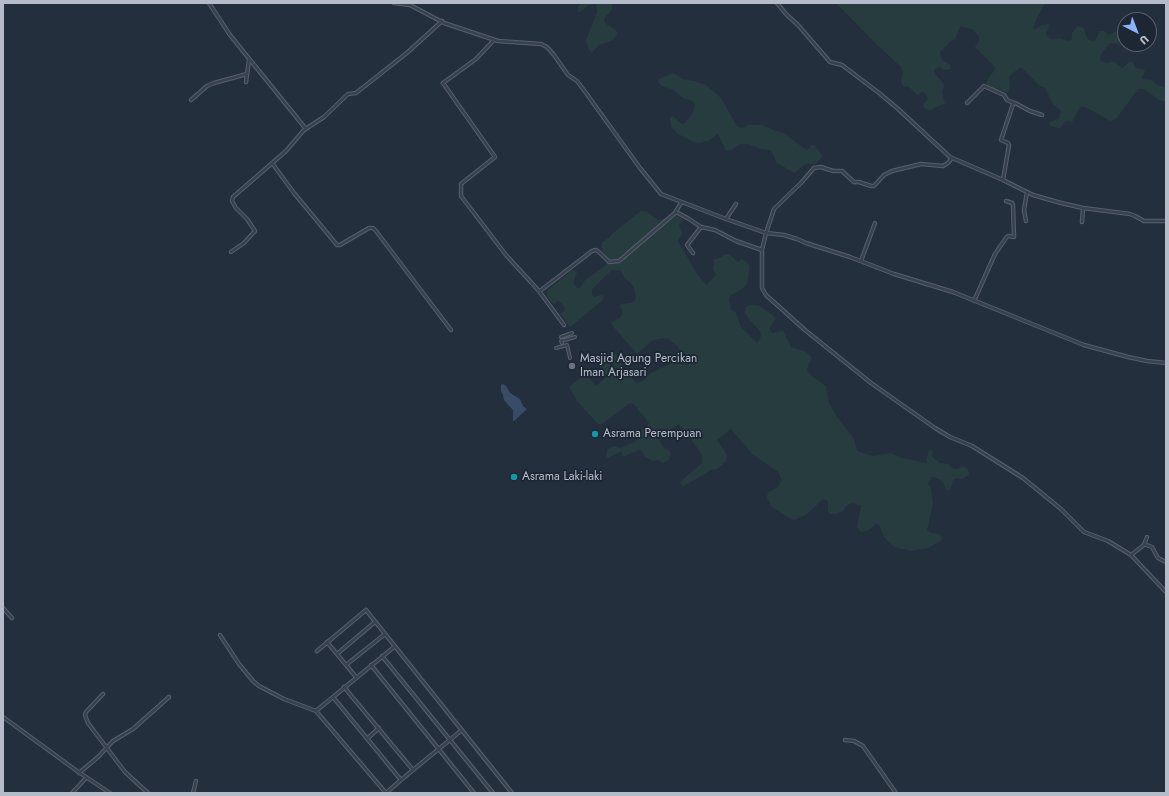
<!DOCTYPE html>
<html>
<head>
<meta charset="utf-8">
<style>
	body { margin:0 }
	#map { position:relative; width:1169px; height:796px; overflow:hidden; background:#242f3e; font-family:Jost,sans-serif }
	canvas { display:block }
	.frame { position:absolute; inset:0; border:4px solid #b4bcc9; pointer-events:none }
	.north { position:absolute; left:1117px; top:12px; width:40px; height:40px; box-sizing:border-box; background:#1d2633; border:1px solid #59626f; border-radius:50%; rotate:138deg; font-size:11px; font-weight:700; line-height:16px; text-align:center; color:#b4bcc9 }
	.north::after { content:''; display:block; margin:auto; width:14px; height:18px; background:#8ab4f8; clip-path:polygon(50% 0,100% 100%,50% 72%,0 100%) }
</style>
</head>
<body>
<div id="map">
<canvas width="1169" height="796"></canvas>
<div class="frame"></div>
<div class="north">U</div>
</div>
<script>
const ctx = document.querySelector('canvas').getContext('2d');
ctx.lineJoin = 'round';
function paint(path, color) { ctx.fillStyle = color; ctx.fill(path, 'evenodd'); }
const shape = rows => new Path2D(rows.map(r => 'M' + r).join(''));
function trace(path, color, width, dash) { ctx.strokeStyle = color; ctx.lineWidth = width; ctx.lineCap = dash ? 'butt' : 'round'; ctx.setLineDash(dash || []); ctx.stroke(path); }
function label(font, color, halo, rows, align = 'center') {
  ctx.font = font + ' Jost,sans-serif'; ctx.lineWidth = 3.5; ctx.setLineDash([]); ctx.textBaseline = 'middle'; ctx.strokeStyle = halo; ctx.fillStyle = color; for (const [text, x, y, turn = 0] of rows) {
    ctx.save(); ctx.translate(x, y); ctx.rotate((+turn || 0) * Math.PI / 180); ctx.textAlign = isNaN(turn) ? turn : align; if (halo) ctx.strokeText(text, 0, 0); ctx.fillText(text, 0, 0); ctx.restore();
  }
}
paint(shape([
	[581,3,612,3,612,10,606,16,604,20,606,24,616,30,617,33,615,38,613,40,599,45,592,53,589,50,586,40,597,12,596,4,589,5,580,12,578,12,578,7],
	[836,3,1045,3,1037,18,1033,28,1036,29,1042,25,1048,24,1049,26,1046,33,1047,36,1051,39,1060,38,1069,41,1072,39,1072,33,1074,30,1078,26,1084,28,1087,39,1093,41,1096,40,1098,34,1100,31,1103,31,1109,35,1116,31,1120,35,1120,41,1118,44,1110,43,1101,54,1100,60,1106,63,1114,61,1122,68,1129,62,1133,62,1136,68,1143,69,1145,71,1142,79,1152,80,1157,85,1166,88,1166,102,1159,100,1144,89,1138,89,1116,119,1110,121,1091,110,1082,106,1079,109,1072,122,1066,121,1059,129,1055,127,1049,125,1049,123,1050,122,1059,119,1061,111,1053,104,1045,88,1040,86,1022,68,1019,68,1009,77,1010,86,1008,92,1000,91,990,87,986,84,988,78,994,71,995,67,975,47,979,41,979,37,974,30,961,26,955,39,950,42,940,52,942,60,951,65,950,69,944,70,939,67,934,70,936,75,944,84,942,93,945,104,938,106,932,110,928,110,924,108,923,105,928,99,925,93,922,92,918,95,908,86,903,87,901,81,903,73,901,67,876,44],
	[673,73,683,79,695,81,706,85,721,98,737,126,742,128,748,125,762,125,776,131,784,133,805,149,807,150,811,145,814,145,822,155,821,158,815,164,806,164,794,173,776,162,773,154,770,150,761,149,749,144,740,144,731,150,726,151,718,134,708,141,698,143,692,141,678,134,671,127,670,118,673,116,682,124,685,123,693,113,695,105,693,101,683,98,672,89,663,87,659,83,658,80,661,78],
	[641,211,647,212,659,220,666,218,669,220,676,216,684,220,679,225,682,234,678,241,696,272,706,285,716,275,713,269,714,265,713,259,717,259,726,254,730,255,738,262,741,259,746,261,750,266,747,284,742,289,731,295,729,299,731,309,736,313,741,327,757,343,761,336,760,331,750,320,745,313,746,307,749,305,760,306,776,318,769,329,772,333,783,331,791,347,806,352,812,358,808,365,807,371,812,376,826,386,829,403,837,417,849,432,854,439,857,451,873,456,891,453,902,458,926,463,928,453,930,449,933,451,932,457,940,463,949,464,953,469,958,469,963,466,968,469,969,475,962,479,957,478,953,480,950,491,946,490,943,481,933,477,932,477,928,484,931,488,933,504,927,530,931,533,940,534,942,538,941,541,928,548,911,551,894,547,884,537,879,525,876,524,869,530,861,532,857,527,861,506,853,503,847,505,842,512,836,514,830,514,828,511,828,501,823,499,806,515,796,519,794,520,786,516,772,507,767,498,768,492,777,488,782,480,778,472,752,454,731,429,717,440,727,455,726,462,717,469,711,470,684,486,681,485,680,482,702,463,702,456,698,449,679,424,659,438,663,447,671,453,669,460,663,463,658,460,653,461,645,457,642,451,639,450,623,457,621,451,608,458,606,456,607,450,610,448,615,446,620,448,635,442,639,437,637,434,639,432,647,426,649,423,634,404,630,403,602,424,598,424,577,401,569,387,585,374,586,374,596,386,607,376,599,364,615,352,624,369,636,383,641,382,651,373,676,361,683,355,678,347,668,339,663,338,653,340,637,354,610,323,618,319,622,315,622,309,620,307,622,304,631,303,636,299,635,292,633,286,630,282,625,279,621,271,612,270,592,289,592,295,594,297,602,295,604,297,603,300,570,327,560,314,565,310,563,305,560,302,558,301,554,304,551,302,547,296,546,292,572,270,575,270,577,272,573,283,577,288,580,288,585,280,605,266,609,260,606,257,602,249,602,242,609,238,613,233]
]), '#263c3f');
paint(shape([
	[503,384,506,386,510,393,520,399,523,406,527,409,514,421,513,421,513,410,504,400,503,395,501,391,501,385]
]), '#394c67');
const pedestrian = shape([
	[561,337,572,333],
	[565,340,575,337],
	[562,343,561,341,563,340],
	[556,348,567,345,570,358]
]);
const minor = shape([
	[209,3,230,35,306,129],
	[394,3,410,5,444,23,498,41,541,44,547,47,554,55,568,75,577,81,586,93,640,168,661,194,726,219],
	[777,3,786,14,798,25,830,62,842,65,879,93,897,108,950,157,1003,180,1033,195,1061,203,1083,208,1130,214,1135,216,1144,221,1166,221],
	[494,40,476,59,443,83,495,157,461,184,461,196,506,255,539,291,564,325],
	[246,82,249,60],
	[191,100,207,86,214,83,247,74],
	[967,103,984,86,1004,95,1007,100,1014,103],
	[952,158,948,163,943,166,921,164,892,171,884,175,874,186,871,186,859,182,854,182,842,171,833,171,821,167,814,168,801,183,774,209,766,233,762,250,762,288,766,295,805,330,871,383,935,428,950,437,972,446,1023,478,1061,509,1084,532,1108,541,1131,555,1166,592],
	[272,163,294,193,337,245,340,245,369,228,373,228,376,231,451,330],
	[1003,180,1009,145,1008,143,1001,140,1013,104,1015,103,1030,111,1042,115],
	[736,204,726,219,766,233,784,235,797,239,806,243,850,257,894,274,953,292,1084,345,1128,357,1147,361,1166,363],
	[675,213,678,213,689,219,701,227,715,230,736,241,762,250],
	[1026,221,1024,210,1027,192],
	[1082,222,1083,208],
	[231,252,244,243,255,231,247,219,236,208,232,201,233,197,286,151,304,130,324,117,348,94,356,93,408,52,442,21],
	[693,253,687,245,701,227],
	[861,261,875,223],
	[540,291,592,251,596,250,599,252,609,262,619,261,675,213,681,203],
	[974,301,995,254,1006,238,1008,236,1014,237,1013,205,1012,203,1006,201],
	[1144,544,1152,547,1158,558,1166,562],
	[1131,555,1144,545,1147,537],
	[3,608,12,618],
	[220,635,239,664,253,681,259,686,284,699,316,711,386,793],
	[327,642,356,677],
	[317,651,366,610,512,793],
	[337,654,375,622],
	[382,656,493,793],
	[346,665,385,634],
	[371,665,474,793],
	[344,687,413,770,401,780],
	[103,694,86,712,85,715,88,723,125,772,148,793],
	[333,697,401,780,386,793],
	[316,711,394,647],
	[3,717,77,771,110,793],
	[368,738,379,728],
	[845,740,854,741,863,746,896,793],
	[413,770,462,730],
	[79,773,98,757,113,741,133,729,169,697],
	[72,793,86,778],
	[193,793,196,781]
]);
trace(pedestrian, '#565f6c', 4);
trace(minor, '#565f6c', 4.5);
trace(pedestrian, '#38414e', 2);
trace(minor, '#38414e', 2.5);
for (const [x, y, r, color] of [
	[572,366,4,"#6b7280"],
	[595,434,4,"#0f9aa8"],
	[514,477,4,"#0f9aa8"]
]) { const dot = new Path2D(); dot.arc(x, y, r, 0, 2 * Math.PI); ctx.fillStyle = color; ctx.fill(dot); trace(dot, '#1d2633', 1.5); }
label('12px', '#b4bcc9', '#1d2633', [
	["Masjid Agung Percikan",580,359],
	["Iman Arjasari",580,373],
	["Asrama Perempuan",603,434],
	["Asrama Laki-laki",522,477]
], 'left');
</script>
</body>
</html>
